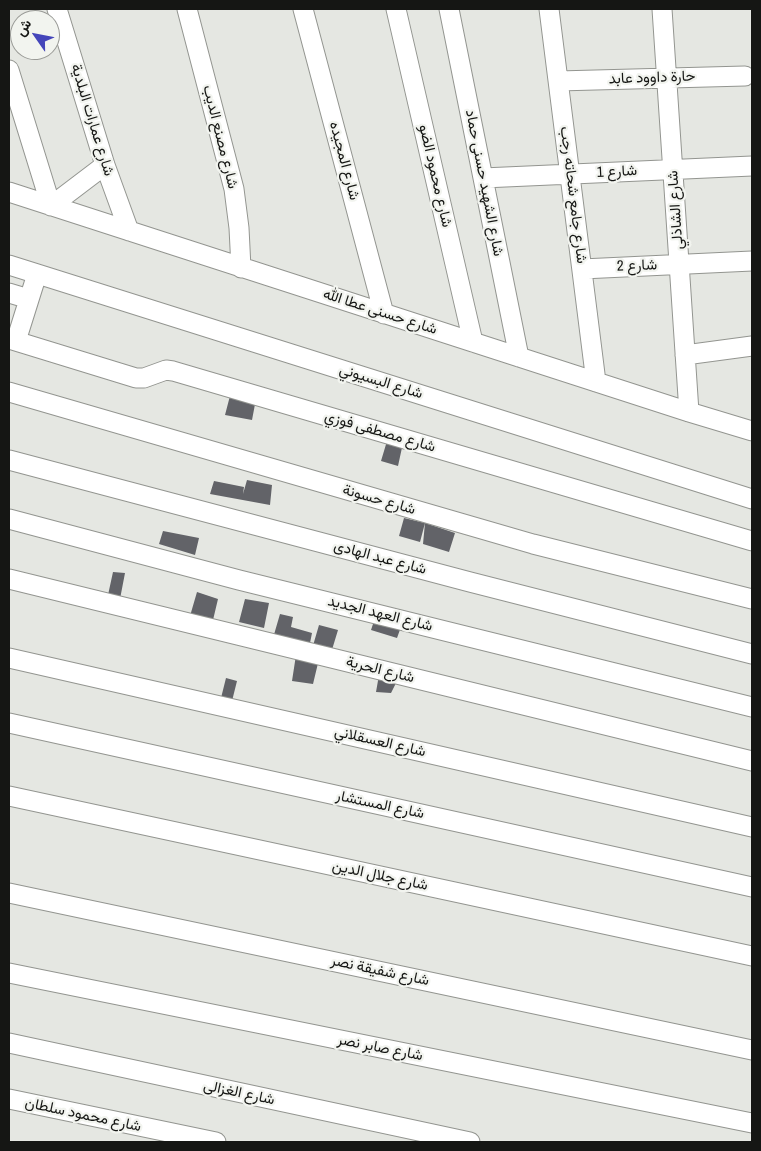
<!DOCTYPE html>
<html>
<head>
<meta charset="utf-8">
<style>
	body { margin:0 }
	#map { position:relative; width:761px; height:1151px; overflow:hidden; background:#e5e7e2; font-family:"Archivo Narrow",Vazirmatn,sans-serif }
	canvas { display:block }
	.frame { position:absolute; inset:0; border:10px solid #151614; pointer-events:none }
	.north { position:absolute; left:10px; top:10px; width:50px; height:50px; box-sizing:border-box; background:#f2f4ef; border:1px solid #9a9b97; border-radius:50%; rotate:303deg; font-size:14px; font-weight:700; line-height:20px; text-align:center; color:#151614 }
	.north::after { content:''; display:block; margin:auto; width:18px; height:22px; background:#4445ba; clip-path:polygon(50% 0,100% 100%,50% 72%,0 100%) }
</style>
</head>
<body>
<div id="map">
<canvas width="761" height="1151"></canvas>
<div class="frame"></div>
<div class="north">ش</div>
</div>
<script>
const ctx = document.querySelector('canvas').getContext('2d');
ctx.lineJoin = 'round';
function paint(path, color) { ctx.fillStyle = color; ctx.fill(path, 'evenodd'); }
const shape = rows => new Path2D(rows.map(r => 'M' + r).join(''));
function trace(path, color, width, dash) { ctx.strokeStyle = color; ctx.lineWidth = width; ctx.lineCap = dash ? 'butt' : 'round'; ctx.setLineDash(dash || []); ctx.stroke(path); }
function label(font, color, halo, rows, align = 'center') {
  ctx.font = font + ' "Archivo Narrow",Vazirmatn,sans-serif'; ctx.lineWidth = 4.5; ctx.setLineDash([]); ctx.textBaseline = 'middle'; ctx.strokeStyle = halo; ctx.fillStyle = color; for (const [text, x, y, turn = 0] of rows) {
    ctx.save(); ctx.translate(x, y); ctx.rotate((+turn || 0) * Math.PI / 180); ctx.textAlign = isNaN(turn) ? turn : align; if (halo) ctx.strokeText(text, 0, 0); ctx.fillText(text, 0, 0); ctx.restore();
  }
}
paint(shape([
	[231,392,256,399,252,420,225,415],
	[387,441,403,443,398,466,381,461],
	[247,480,272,485,270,505,210,494,214,481,244,487,243,494],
	[404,518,425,523,420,542,399,536],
	[425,523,455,533,449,552,423,544],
	[163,531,199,538,195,555,159,544],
	[113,572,125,573,120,599,108,595],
	[197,592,218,599,213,620,190,616],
	[245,599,269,603,264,628,239,622],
	[280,614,293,617,291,627,312,633,310,643,273,638],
	[375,618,402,624,397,638,371,630],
	[319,625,338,630,331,653,312,649],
	[296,655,319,659,313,684,292,681],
	[379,675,398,679,391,693,376,692],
	[226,678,237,681,231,705,220,702]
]), '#626368');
const street = shape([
	[57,9,105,165,129,231],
	[187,9,234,189,239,228,241,268],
	[303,9,384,314],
	[396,9,473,342],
	[449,9,519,357],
	[549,9,596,382],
	[662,9,689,412],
	[9,70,51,206,105,165],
	[558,81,745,76],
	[483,178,752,166],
	[9,192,689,412,752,431],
	[9,265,752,499],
	[582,269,752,261],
	[9,293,29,299],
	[9,339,136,378,144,378,166,370,173,371,752,541],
	[16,341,37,274],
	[685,355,752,346],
	[9,392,533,544,752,599],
	[9,460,470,582,752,654],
	[9,519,239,580,752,707],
	[9,579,752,761],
	[9,658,752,827],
	[9,723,752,887],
	[9,796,752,956],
	[9,893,752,1050],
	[9,973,752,1123],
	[9,1043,470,1142],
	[9,1099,216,1142]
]);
trace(street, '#939590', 21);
trace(street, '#fff', 19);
label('15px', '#151614', '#f2f4ef', [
	["حارة داوود عابد",652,78,-2],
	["شارع عمارات البلدية",92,120,73],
	["شارع مصنع الديب",220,137,76],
	["شارع المجيده",344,161,75],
	["شارع 1",617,172,-3],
	["شارع محمود الضو",435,176,77],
	["شارع الشهيد حسنى حماد",484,183,79],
	["شارع جامع شحاته رجب",573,195,83],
	["شارع الشاذلي",676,210,-94],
	["شارع 2",637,266,-2],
	["شارع حسنى عطا الله",380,312,18],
	["شارع البسيوني",381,382,17],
	["شارع مصطفى فوزي",380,432,16],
	["شارع حسونة",379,500,16],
	["شارع عبد الهادى",380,558,15],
	["شارع العهد الجديد",380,614,14],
	["شارع الحرية",380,670,14],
	["شارع العسقلاني",380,742,13],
	["شارع المستشار",380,805,12],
	["شارع جلال الدين",380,876,12],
	["شارع شفيقة نصر",380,971,12],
	["شارع صابر نصر",380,1048,11],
	["شارع الغزالى",239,1093,12],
	["شارع محمود سلطان",83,1115,12]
]);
</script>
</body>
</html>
